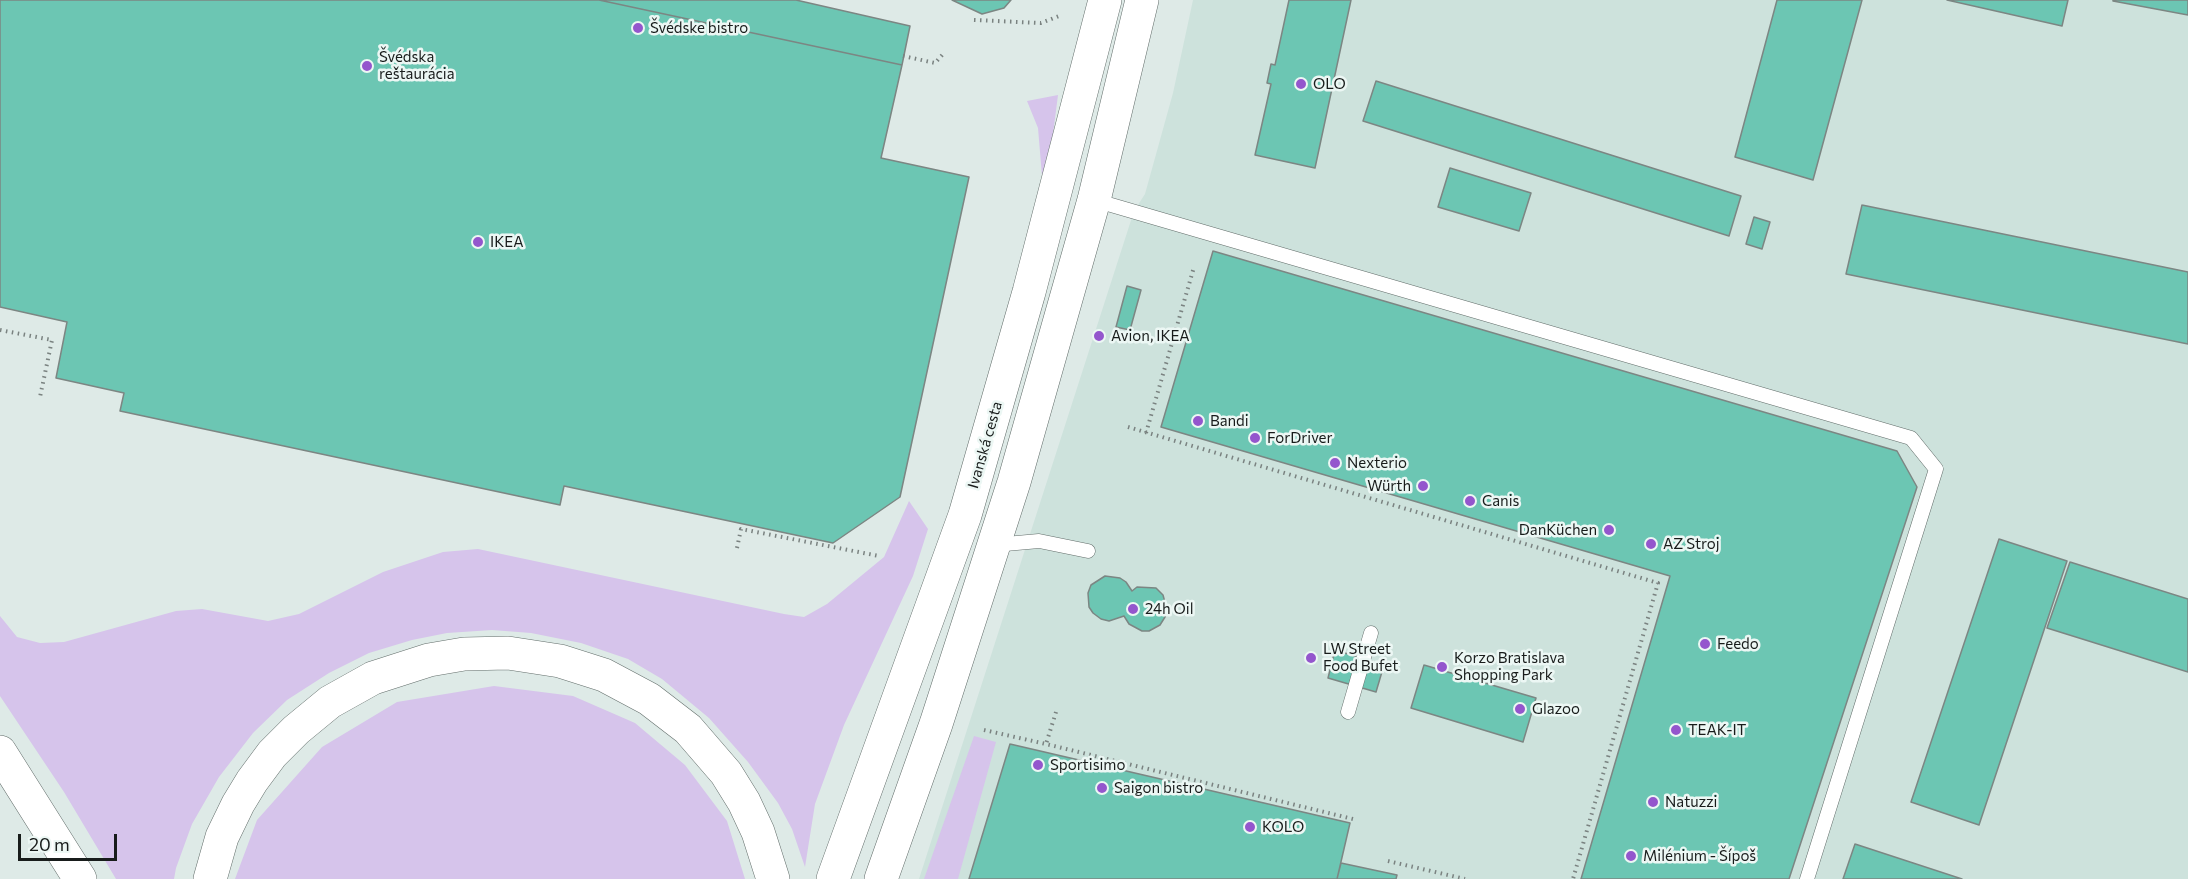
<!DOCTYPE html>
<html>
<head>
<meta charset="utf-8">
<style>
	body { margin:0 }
	#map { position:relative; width:2188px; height:879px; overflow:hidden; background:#deeae7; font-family:Commissioner,sans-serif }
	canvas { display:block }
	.scale { position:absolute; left:18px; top:834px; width:99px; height:27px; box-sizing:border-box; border:3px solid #181c1b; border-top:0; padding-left:8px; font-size:18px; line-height:21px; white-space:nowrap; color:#181c1b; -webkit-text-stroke:4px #ecf7f4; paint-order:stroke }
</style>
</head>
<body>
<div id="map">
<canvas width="2188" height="879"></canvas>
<div class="scale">20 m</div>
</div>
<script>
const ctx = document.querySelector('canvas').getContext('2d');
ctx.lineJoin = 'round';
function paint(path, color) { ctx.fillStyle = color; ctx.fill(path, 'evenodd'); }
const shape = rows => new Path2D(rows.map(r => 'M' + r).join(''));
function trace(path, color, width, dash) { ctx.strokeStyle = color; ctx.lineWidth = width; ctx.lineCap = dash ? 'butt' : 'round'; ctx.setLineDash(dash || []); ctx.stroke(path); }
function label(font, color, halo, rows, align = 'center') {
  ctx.font = font + ' Commissioner,sans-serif'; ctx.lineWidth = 5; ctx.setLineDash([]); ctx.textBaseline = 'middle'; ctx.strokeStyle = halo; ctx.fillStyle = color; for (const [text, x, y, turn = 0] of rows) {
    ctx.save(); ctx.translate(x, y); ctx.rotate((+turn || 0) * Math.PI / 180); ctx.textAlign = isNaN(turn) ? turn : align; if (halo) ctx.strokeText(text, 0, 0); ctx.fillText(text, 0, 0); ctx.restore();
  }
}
paint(shape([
	[1193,0,2188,0,2188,879,919,879,1134,211,1145,194,1173,93]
]), '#cde2dc');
paint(shape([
	[1058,95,1053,134,1042,176,1038,128,1027,101],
	[909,501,928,529,913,576,844,725,815,804,805,867,792,829,778,803,748,762,709,718,662,679,628,659,581,643,531,633,492,630,447,633,412,640,369,653,329,673,287,700,253,733,219,777,192,824,176,868,174,879,116,879,64,792,0,696,0,616,17,637,40,643,64,642,176,611,202,609,268,621,299,614,383,572,443,552,478,549,784,614,804,617,827,604,884,557],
	[494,686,573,696,635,723,685,765,727,821,745,879,235,879,257,820,322,747,397,702],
	[974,736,996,742,958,879,924,879]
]), '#d6c4eb');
const building = shape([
	[0,0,599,0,902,65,881,158,969,177,900,497,833,543,564,486,560,505,120,411,124,393,56,378,67,322,0,307,0,0],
	[599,0,796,0,910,26,902,65,599,0],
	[952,0,1011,0,1004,8,982,14,952,0],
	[1289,0,1351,0,1315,168,1255,155,1271,84,1267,83,1271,64,1275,65,1289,0],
	[1777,0,1862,0,1813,180,1735,157,1777,0],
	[1947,0,2068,0,2062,26,1947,0],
	[2188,0,2188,15,2113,1,2113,0,2188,0],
	[1376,81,1741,196,1729,236,1363,121,1376,81],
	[1450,168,1531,193,1519,231,1438,207,1450,168],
	[1862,205,2188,272,2188,344,1846,274,1862,205],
	[1754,217,1770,222,1762,249,1746,244,1754,217],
	[1213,251,1897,451,1917,487,1789,879,1581,879,1670,576,1161,427,1213,251],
	[1127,286,1141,290,1130,330,1116,327,1127,286],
	[1999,539,2067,561,1979,825,1911,802,1999,539],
	[2070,562,2188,599,2188,672,2047,628,2070,562],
	[1105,576,1120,578,1126,582,1132,591,1137,587,1156,588,1163,595,1167,610,1165,617,1160,625,1149,631,1142,631,1129,624,1124,616,1109,621,1101,619,1093,613,1089,607,1088,593,1091,585,1105,576],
	[1335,650,1384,665,1376,692,1328,678,1335,650],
	[1424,665,1536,698,1523,742,1411,708,1424,665],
	[1010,744,1350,823,1337,879,969,879,1010,744],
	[1855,844,1962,879,1843,879,1855,844],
	[1341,863,1397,875,1396,879,1337,879,1341,863]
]);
paint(building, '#6cc6b3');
trace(building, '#7c8683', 1.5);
const service = shape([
	[1094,200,1911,438,1936,469,1807,879],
	[994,545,1039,541,1088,551],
	[1348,712,1371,633]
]);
const tertiary = shape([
	[833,879,965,515,1029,292,1105,0],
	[881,879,936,724,1014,482,1094,200,1142,0]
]);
const motorway = shape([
	[0,752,80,879],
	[210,879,222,837,238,804,252,781,272,754,296,730,330,702,373,678,429,660,464,654,508,653,560,661,604,675,649,699,688,729,726,773,744,802,758,832,773,879]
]);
trace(service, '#636e6b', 15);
trace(tertiary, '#636e6b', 34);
trace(motorway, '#636e6b', 34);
trace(shape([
	[974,20,1041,23,1059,16],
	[903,56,935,63,943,54],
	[0,330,52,340,40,397],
	[1128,427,1658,583,1573,879],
	[1146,433,1194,267],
	[737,548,741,529,879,556],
	[1056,712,1046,744,1357,820],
	[984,730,1046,744],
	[1388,861,1465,879]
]), '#7a8280', 4, [1.5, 4.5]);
trace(service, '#fff', 14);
trace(tertiary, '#fff', 33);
trace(motorway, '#fff', 33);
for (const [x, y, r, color] of [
	[638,28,6,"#9456cd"],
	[367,66,6,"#9456cd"],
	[1301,84,6,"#9456cd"],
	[478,242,6,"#9456cd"],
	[1099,336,6,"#9456cd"],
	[1198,421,6,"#9456cd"],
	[1255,438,6,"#9456cd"],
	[1335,463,6,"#9456cd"],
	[1423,486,6,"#9456cd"],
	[1470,501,6,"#9456cd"],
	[1609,530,6,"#9456cd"],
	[1651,544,6,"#9456cd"],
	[1133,609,6,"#9456cd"],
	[1705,644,6,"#9456cd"],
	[1311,658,6,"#9456cd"],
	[1442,667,6,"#9456cd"],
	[1520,709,6,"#9456cd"],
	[1676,730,6,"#9456cd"],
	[1038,765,6,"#9456cd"],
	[1102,788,6,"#9456cd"],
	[1653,802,6,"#9456cd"],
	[1250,827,6,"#9456cd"],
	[1631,856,6,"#9456cd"]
]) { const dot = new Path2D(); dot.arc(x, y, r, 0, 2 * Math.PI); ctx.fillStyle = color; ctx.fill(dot); trace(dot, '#ecf7f4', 2); }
label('15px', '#181c1b', '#ecf7f4', [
	["Švédske bistro",650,28],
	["Švédska",379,57],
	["reštaurácia",379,74],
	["OLO",1313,84],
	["IKEA",490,242],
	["Avion, IKEA",1111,336],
	["Bandi",1210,421],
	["ForDriver",1267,438],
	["Nexterio",1347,463],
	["Würth",1411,486,"right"],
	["Canis",1482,501],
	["DanKüchen",1597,530,"right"],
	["AZ Stroj",1663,544],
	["24h Oil",1145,609],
	["Feedo",1717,644],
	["LW Street",1323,649],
	["Food Bufet",1323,666],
	["Korzo Bratislava",1454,658],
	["Shopping Park",1454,675],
	["Glazoo",1532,709],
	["TEAK-IT",1688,730],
	["Sportisimo",1050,765],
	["Saigon bistro",1114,788],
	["Natuzzi",1665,802],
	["KOLO",1262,827],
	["Milénium - Šípoš",1643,856]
], 'left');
label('15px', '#181c1b', '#ecf7f4', [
	["Ivanská cesta",985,445,-74]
]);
</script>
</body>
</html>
